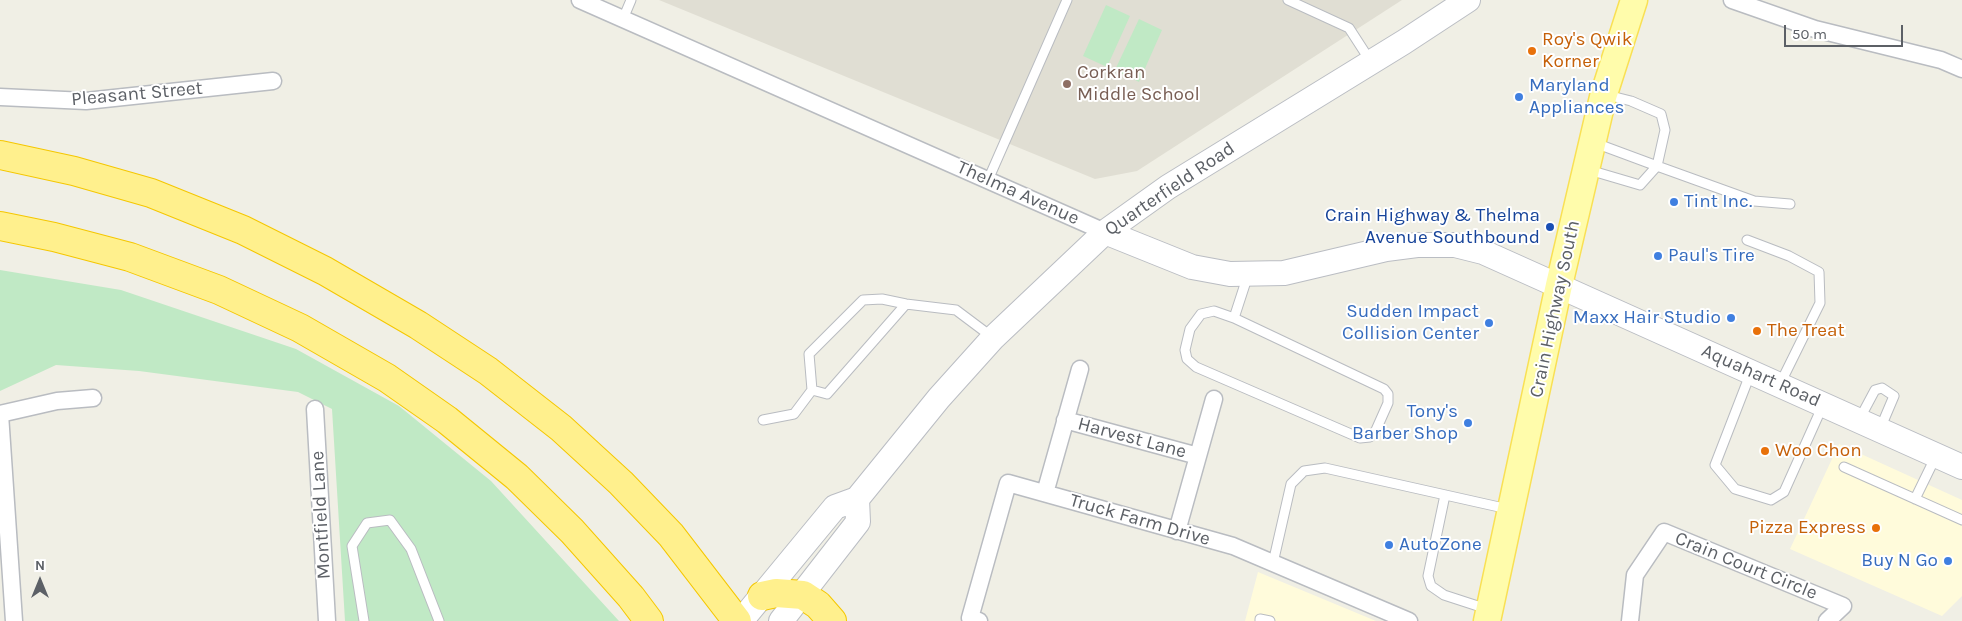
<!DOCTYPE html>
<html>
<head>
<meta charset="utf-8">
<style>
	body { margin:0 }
	#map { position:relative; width:1962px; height:621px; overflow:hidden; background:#f0efe5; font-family:Karla,sans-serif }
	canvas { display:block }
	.north { position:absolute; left:15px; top:556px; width:50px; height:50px; -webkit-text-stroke:4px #fff; paint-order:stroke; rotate:0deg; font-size:14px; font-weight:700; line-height:20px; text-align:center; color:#5c6066 }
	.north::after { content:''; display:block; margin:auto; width:18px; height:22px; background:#5c6066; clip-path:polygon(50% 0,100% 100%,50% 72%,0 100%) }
	.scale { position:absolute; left:1784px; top:25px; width:119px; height:22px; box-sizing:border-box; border:2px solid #5c6066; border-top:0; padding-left:6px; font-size:15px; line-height:18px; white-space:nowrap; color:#5c6066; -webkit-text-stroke:4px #fff; paint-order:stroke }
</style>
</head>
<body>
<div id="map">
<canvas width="1962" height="621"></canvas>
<div class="north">N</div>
<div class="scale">50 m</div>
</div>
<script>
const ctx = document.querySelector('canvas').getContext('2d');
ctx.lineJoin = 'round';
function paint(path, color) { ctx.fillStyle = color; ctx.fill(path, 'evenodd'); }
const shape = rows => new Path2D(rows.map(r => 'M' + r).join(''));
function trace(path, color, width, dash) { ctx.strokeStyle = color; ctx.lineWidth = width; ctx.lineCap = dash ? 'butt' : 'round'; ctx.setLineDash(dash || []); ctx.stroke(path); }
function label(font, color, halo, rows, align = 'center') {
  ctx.font = font + ' Karla,sans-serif'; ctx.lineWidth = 4; ctx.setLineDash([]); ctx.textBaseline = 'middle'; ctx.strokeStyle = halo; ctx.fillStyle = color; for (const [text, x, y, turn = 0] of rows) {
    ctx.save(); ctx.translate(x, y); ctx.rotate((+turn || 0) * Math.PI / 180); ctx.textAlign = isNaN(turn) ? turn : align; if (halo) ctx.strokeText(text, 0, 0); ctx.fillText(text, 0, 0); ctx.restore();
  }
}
paint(shape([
	[1839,444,1962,500,1962,596,1942,616,1790,549],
	[1258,572,1376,621,1245,621]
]), '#fffbdb');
paint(shape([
	[659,0,1402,0,1137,171,1095,179]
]), '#e0ded3');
paint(shape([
	[1106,5,1130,16,1107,67,1083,56],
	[1139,19,1162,30,1139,82,1115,70],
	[0,270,121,290,296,349,399,406,491,481,619,621,345,621,332,409,298,392,139,371,56,365,0,391]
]), '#c0e9c5');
const lane = shape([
	[1288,0,1349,28,1371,62],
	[623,19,631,0],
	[1595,143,1657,166,1665,130,1661,114,1631,101,1607,95],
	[1589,170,1640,185,1657,166,1754,201,1790,204],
	[988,180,1067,0],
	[1747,240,1789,256,1819,272,1820,303,1780,384],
	[906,304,827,394,812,390,809,354,863,300,882,299,906,304,956,310,992,337],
	[1234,318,1384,389,1388,394,1388,403,1376,430,1370,437,1360,438,1196,367,1187,359,1185,350,1190,329,1201,314,1214,311,1234,318,1248,275],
	[1751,372,1715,465,1735,489,1771,500,1784,492,1823,405],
	[763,420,794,414,812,390],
	[1859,420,1875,390,1882,388,1894,396,1880,429],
	[1844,467,1962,520],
	[1445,495,1428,576,1431,586,1444,595,1487,609],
	[1915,499,1936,456],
	[1273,563,1291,484,1304,471,1325,468,1508,509],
	[364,621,352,546,367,523,390,520,411,549,439,621],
	[1260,621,1260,619,1270,621]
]);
const street = shape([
	[580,0,1105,232],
	[1732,0,1815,29,1941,60,1962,69],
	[0,97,86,101,273,81],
	[315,409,327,621],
	[1065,420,1198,456],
	[1045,493,1080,369],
	[1177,531,1214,399],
	[14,621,0,414,57,401,93,398],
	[979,621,970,618,1008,483,1233,546,1409,621],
	[1630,621,1635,575,1664,532,1843,606,1827,621]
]);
const secondary = shape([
	[1105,232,1192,267,1230,274,1284,273,1386,249,1417,245,1455,245,1483,252,1962,467],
	[741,621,835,507,857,499,939,398,993,338,1105,232,1168,187,1404,42,1468,0],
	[781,621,858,522,857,499]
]);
const primary = shape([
	[1487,621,1559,285,1603,97,1634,0]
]);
const highway = shape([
	[0,155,74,171,151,193,243,230,325,271,418,325,488,371,561,428,621,483,671,535,737,621],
	[0,226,54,237,130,257,219,290,300,328,387,378,447,420,517,477,572,531,631,597,649,621],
	[762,596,776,593,803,595,818,605,832,621]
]);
trace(lane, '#b9bcc1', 11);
trace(street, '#b9bcc1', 19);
trace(secondary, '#babdc3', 26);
trace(primary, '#f9e054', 29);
trace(highway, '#f5c700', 30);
trace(lane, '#fff', 9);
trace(street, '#fff', 16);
trace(secondary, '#fff', 24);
trace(primary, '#fffcab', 26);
trace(highway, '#fff08d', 28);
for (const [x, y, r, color] of [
	[1532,51,5,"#e8710a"],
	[1067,84,5,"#8d6e63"],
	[1519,97,5,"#3f7fe0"],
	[1674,202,5,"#3f7fe0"],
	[1550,227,5,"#1a4fb4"],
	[1658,256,5,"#3f7fe0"],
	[1731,318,5,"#3f7fe0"],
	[1489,323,5,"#3f7fe0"],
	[1757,331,5,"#e8710a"],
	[1468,423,5,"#3f7fe0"],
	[1765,451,5,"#e8710a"],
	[1876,528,5,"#e8710a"],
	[1389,545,5,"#3f7fe0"],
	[1948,561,5,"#3f7fe0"]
]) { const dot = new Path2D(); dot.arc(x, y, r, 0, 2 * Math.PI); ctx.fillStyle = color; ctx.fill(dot); trace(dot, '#fff', 2); }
label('19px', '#c56008', '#fff', [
	["Roy's Qwik",1542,40],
	["Korner",1542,62],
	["The Treat",1767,331],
	["Woo Chon",1775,451],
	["Pizza Express",1866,528,"right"]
], 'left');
label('19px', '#785e54', '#fff', [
	["Corkran",1077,73],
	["Middle School",1077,95]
], 'left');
label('19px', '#366cbe', '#fff', [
	["Maryland",1529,86],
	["Appliances",1529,108],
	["Tint Inc.",1684,202],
	["Paul's Tire",1668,256],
	["Sudden Impact",1479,312,"right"],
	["Collision Center",1479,334,"right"],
	["Maxx Hair Studio",1721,318,"right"],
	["Tony's",1458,412,"right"],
	["Barber Shop",1458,434,"right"],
	["AutoZone",1399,545],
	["Buy N Go",1938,561,"right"]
], 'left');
label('19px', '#5c6066', '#fff', [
	["Pleasant Street",137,94,-5],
	["Quarterfield Road",1170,189,-34],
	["Thelma Avenue",1018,193,24],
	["Crain Highway South",1555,309,-78],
	["Aquahart Road",1761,376,24],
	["Harvest Lane",1132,438,15],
	["Montfield Lane",321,515,-93],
	["Truck Farm Drive",1140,520,16],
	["Crain Court Circle",1746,566,22]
]);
label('19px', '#164399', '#fff', [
	["Crain Highway & Thelma",1540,216],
	["Avenue Southbound",1540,238]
], 'right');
</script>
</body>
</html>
